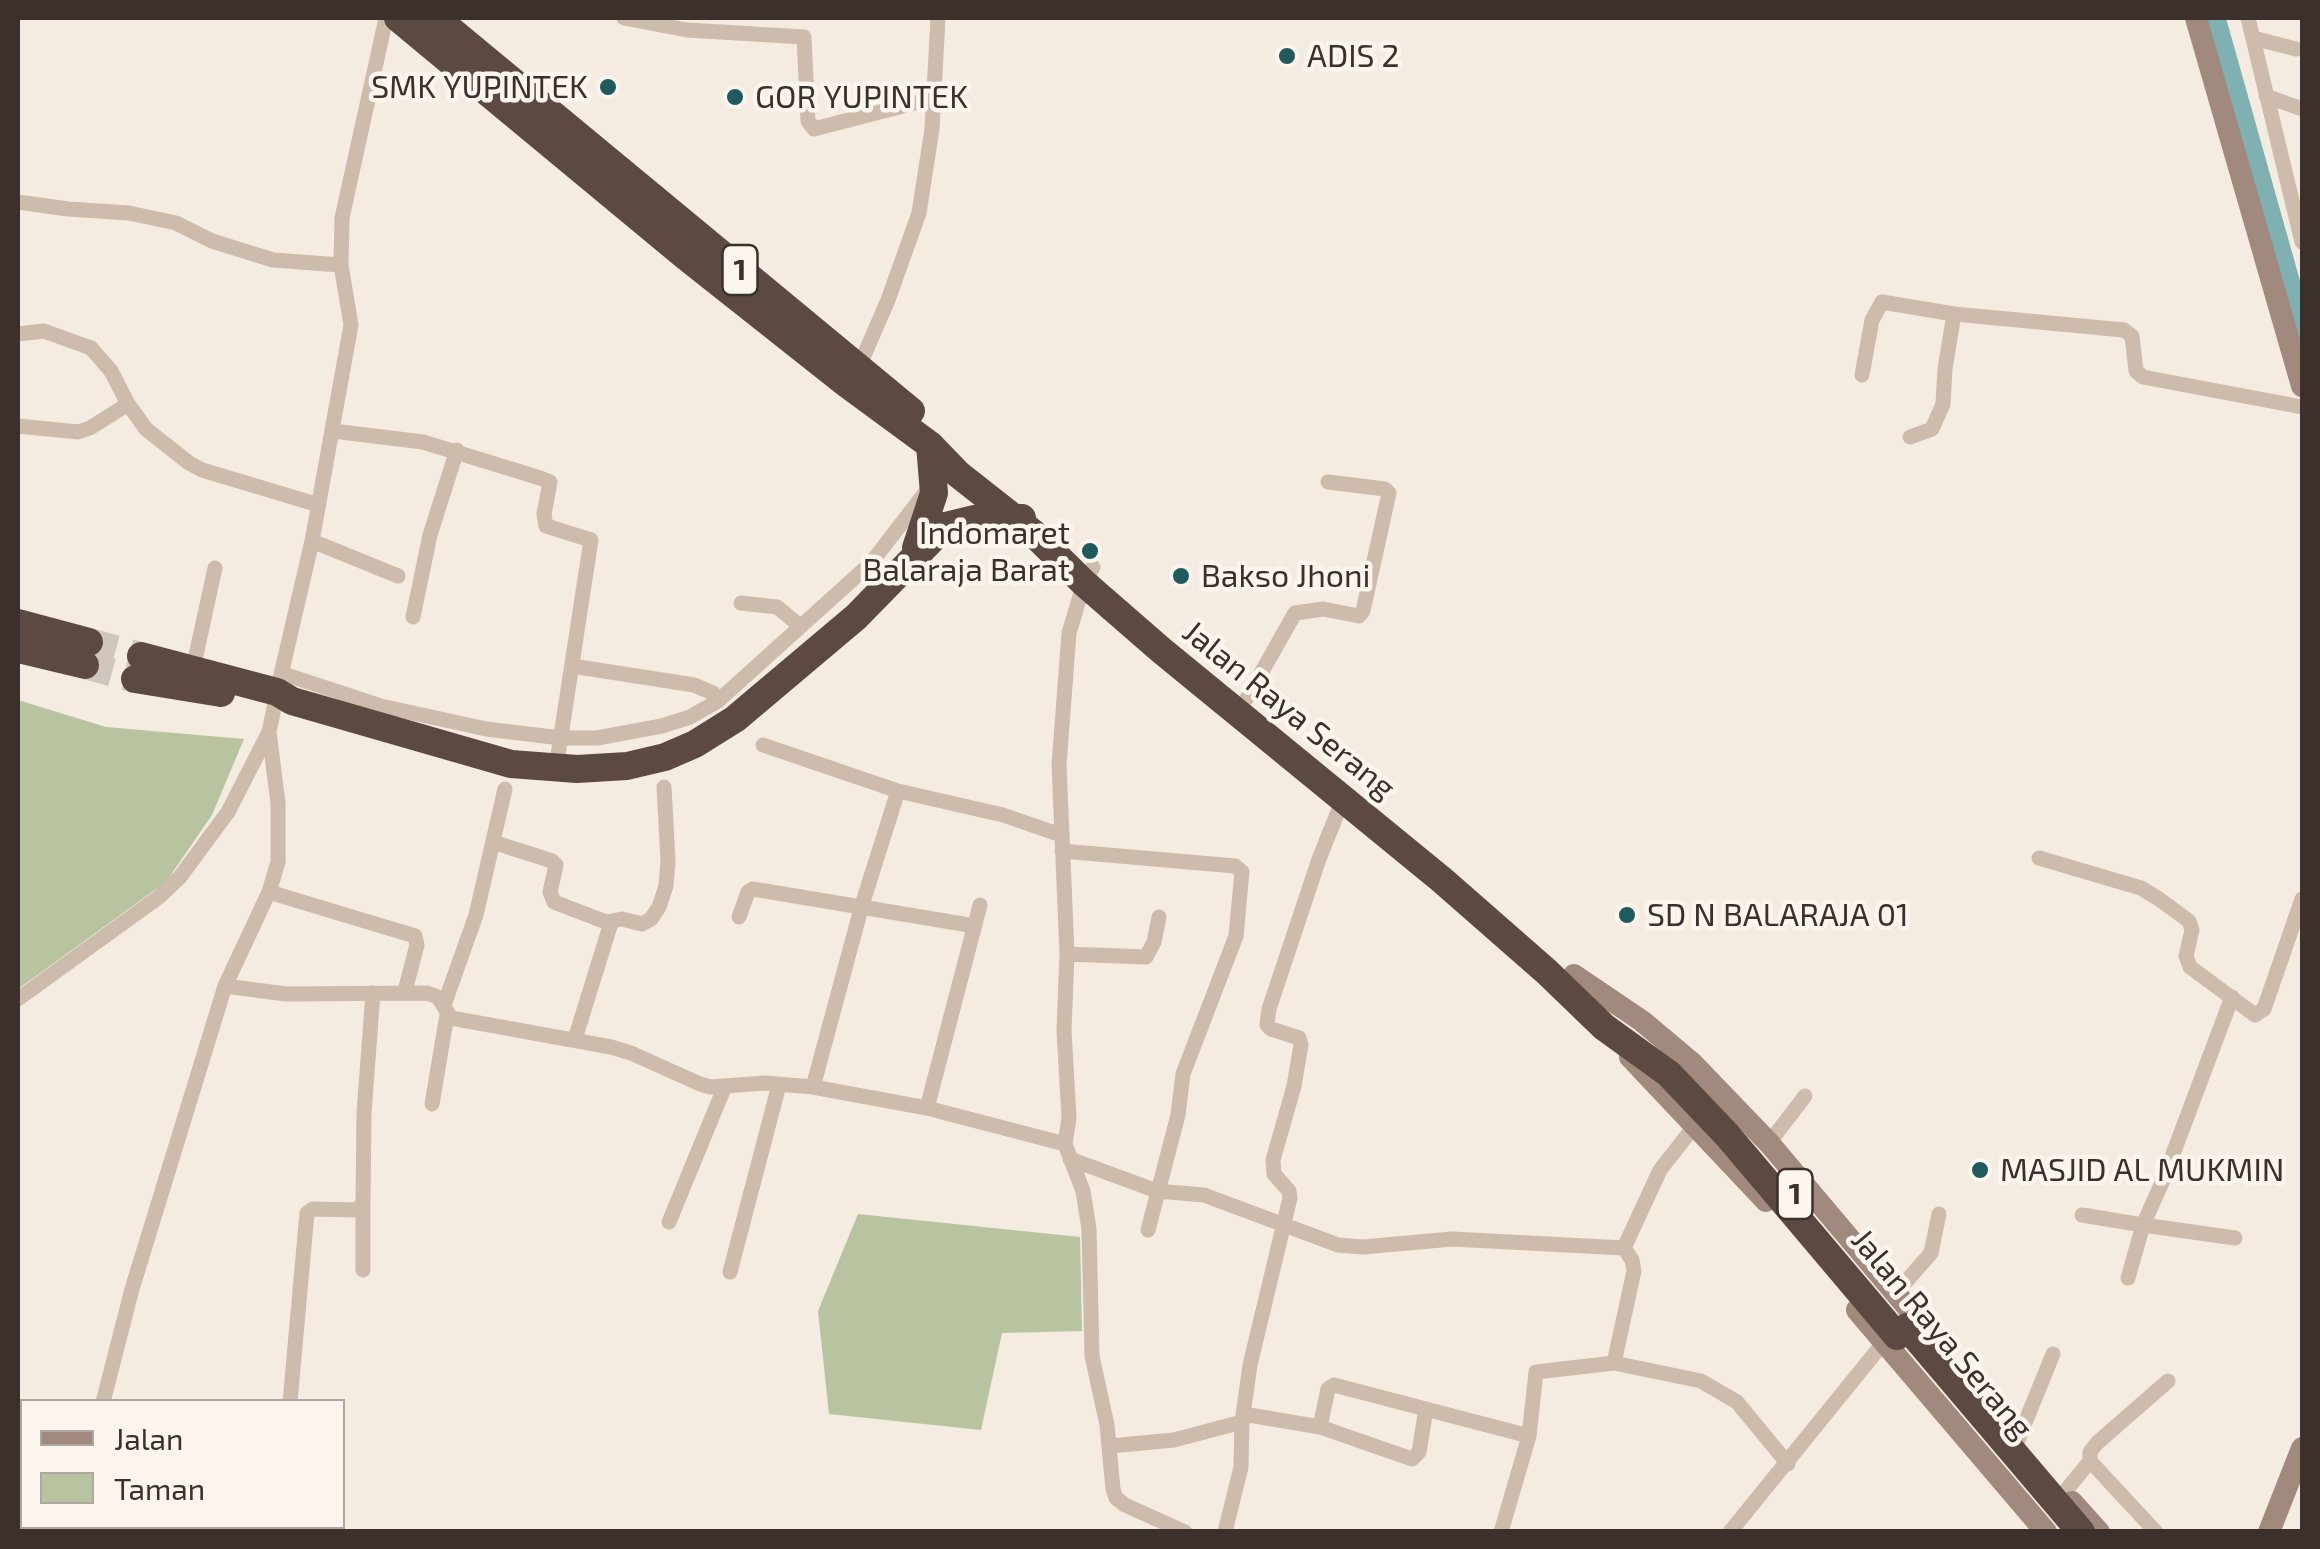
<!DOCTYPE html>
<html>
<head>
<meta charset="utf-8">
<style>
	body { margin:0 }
	#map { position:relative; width:2320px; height:1549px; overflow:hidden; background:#f4ebe1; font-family:"Exo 2",sans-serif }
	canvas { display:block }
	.frame { position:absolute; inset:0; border:20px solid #3b302b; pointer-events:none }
	.legend { position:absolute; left:20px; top:1399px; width:325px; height:130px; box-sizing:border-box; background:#fbf5ee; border:2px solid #aea6a0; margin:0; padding:12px 18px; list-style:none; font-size:30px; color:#3b302b }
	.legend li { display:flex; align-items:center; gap:20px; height:50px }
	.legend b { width:50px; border:2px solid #aea6a0 }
</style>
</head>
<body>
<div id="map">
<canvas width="2320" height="1549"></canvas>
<div class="frame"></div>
<ul class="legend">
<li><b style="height:12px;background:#a18a7d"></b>Jalan</li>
<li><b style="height:28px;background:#b8c4a0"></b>Taman</li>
</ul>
</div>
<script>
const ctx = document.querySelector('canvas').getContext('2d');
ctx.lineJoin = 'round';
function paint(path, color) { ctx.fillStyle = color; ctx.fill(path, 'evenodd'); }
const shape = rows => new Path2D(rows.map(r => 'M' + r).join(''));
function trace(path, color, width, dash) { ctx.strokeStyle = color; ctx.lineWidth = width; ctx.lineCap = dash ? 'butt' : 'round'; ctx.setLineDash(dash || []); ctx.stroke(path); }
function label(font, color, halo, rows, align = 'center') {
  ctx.font = font + ' "Exo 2",sans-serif'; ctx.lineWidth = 9; ctx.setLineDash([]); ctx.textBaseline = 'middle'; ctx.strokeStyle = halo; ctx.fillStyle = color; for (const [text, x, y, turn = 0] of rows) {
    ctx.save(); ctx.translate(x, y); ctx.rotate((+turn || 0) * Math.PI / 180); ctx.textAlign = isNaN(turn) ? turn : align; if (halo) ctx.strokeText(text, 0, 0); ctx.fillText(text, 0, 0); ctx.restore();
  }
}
paint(shape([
	[18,700,106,727,244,739,212,815,166,882,18,989],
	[858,1214,1080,1237,1082,1331,1002,1333,981,1430,829,1414,818,1311]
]), '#b8c4a0');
trace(shape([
	[2213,18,2302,334]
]), '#7fb0b2', 25);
trace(shape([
	[89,642,141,656],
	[85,665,135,679]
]), '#cfc6bd', 28, [28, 14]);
trace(shape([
	[624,18,687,30,804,37,808,121,814,129,934,98],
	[2248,18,2302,242],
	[2253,38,2296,49],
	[2266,96,2302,109],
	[18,202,68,209,129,213,176,223,212,241,273,260,341,265],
	[18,334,44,331,91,348,111,371,128,404,146,429,189,463,202,470,319,505],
	[859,367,888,300,919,213,932,129,938,18],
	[1862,375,1872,320,1882,302,1954,314,2124,330,2132,336,2136,371,2143,377,2302,407],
	[18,426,78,432,90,428,128,404],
	[333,431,423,442,540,478,550,482,544,514,546,526,591,540,556,768],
	[1910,437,1932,429,1943,404,1945,369,1954,314],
	[312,541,398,576],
	[1093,567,1084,583,1069,633,1059,765,1067,954,1064,1030,1069,1118,1065,1144,1083,1191,1089,1229,1092,1356,1107,1425,1113,1489,1116,1498,1125,1505,1185,1532],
	[741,603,777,607,799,625],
	[413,617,430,535,457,450],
	[572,666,694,685,713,693,718,701],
	[193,669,215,568],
	[281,673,381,706,486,729,561,738,597,738,662,726,690,717,718,701,871,563,928,489],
	[280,679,312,541,351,325,341,265,342,218,386,18],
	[1247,698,1295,613,1323,609,1359,616,1363,611,1389,493,1385,489,1328,482],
	[763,745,898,791],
	[493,842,552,861,556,865,550,892,554,902,606,922,622,919,642,924,651,919,659,907,666,886,668,860,664,787],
	[1062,851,1235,866,1242,872,1236,936,1183,1074,1178,1115,1148,1230],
	[2039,858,2141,888,2159,899,2189,921,2192,930,2186,956,2190,967,2255,1015,2264,1009,2302,899],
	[269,892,415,936,417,945,405,991],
	[739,917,748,892,753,889,975,926],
	[1067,954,1146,957,1154,942,1159,917],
	[225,986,286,994,427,993,438,997,451,1018,611,1047,631,1053,700,1084,710,1087,765,1083,813,1087,927,1108,1065,1144],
	[18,999,159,897,180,877,228,812,269,732,275,703],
	[444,1005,476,915,505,789],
	[575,1039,611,923],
	[813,1087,862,905,898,791,1003,815,1061,835],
	[432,1104,447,1015],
	[927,1108,980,905],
	[1769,1143,1805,1096],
	[1070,1159,1157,1191,1204,1195,1338,1245,1363,1247,1452,1239,1624,1248,1632,1260,1634,1271,1614,1363,1701,1381,1737,1402,1788,1464],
	[2082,1215,2143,1225,2164,1178,2232,997],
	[669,1222,725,1086],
	[1624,1248,1660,1170,1696,1124],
	[363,1270,363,1204],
	[730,1272,779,1085],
	[2128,1278,2143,1225,2235,1238],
	[1896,1293,1931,1253,1939,1214],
	[103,1402,132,1289,225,986,269,892,278,862,278,803,269,732],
	[290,1402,307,1213,313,1209,356,1210,363,1204,364,1113,373,993],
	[1243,1414,1320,1427,1412,1459,1419,1452,1426,1409],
	[1320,1427,1328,1389,1334,1385,1529,1436],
	[2018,1440,2053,1354],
	[1110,1446,1174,1440,1242,1422],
	[2090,1461,2156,1532],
	[2064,1493,2090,1461,2090,1452,2097,1443,2168,1381],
	[316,1526,316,1529],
	[77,1532,78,1526],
	[1225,1532,1241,1467,1242,1422,1250,1365,1290,1198,1289,1191,1274,1174,1273,1160,1294,1086,1301,1045,1299,1038,1271,1029,1267,1025,1269,1009,1319,859,1343,799],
	[1501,1532,1529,1436,1536,1372,1614,1363],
	[1730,1532,1884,1342]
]), '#cdbbac', 15);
trace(shape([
	[2196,18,2302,386],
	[1574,975,1642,1021,1692,1063,1769,1143,1935,1340],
	[1630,1057,1766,1201],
	[1857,1310,2046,1532],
	[2072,1502,2099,1532],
	[2269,1532,2302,1448]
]), '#a18a7d', 22);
trace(shape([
	[398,18,684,255,847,384,930,445,958,474,1033,533,1084,583,1161,650,1442,880,1547,972,1604,1027,1669,1074,1728,1136,1897,1336],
	[436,18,911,411],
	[916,548,934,493,930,445],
	[18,623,89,642],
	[18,649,85,665],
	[141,656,277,692,292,701,511,764,577,769,627,766,665,757,695,744,735,719,856,617,945,526,974,519,1022,518],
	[135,679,221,693]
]), '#5c4a42', 28);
trace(shape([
	[1907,1327,2081,1532]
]), '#5c4a42', 28);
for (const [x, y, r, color] of [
	[1287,56,10,"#1f5a5e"],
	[608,87,10,"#1f5a5e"],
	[735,97,10,"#1f5a5e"],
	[1090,551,10,"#1f5a5e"],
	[1181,576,10,"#1f5a5e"],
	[1627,915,10,"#1f5a5e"],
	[1980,1170,10,"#1f5a5e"]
]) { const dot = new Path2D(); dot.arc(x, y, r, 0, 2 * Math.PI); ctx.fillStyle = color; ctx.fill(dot); trace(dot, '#fbf5ee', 4); }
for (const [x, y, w] of [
	[740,270,35],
	[1795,1194,35]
]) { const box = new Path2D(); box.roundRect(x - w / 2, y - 25, w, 50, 8); ctx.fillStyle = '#fbf5ee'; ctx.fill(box); trace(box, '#3b302b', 2.5); }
label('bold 30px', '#3b302b', null, [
	["1",740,270],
	["1",1795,1194]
]);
label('32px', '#3b302b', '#fbf5ee', [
	["ADIS 2",1307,56],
	["SMK YUPINTEK",588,87,"right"],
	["GOR YUPINTEK",755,97],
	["Indomaret",1070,533,"right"],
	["Balaraja Barat",1070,570,"right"],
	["Bakso Jhoni",1201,576],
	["SD N BALARAJA 01",1647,915],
	["MASJID AL MUKMIN",2000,1170]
], 'left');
label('32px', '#3b302b', '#fbf5ee', [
	["Jalan Raya Serang",1289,710,39],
	["Jalan Raya Serang",1942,1334,50]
]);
</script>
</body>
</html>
